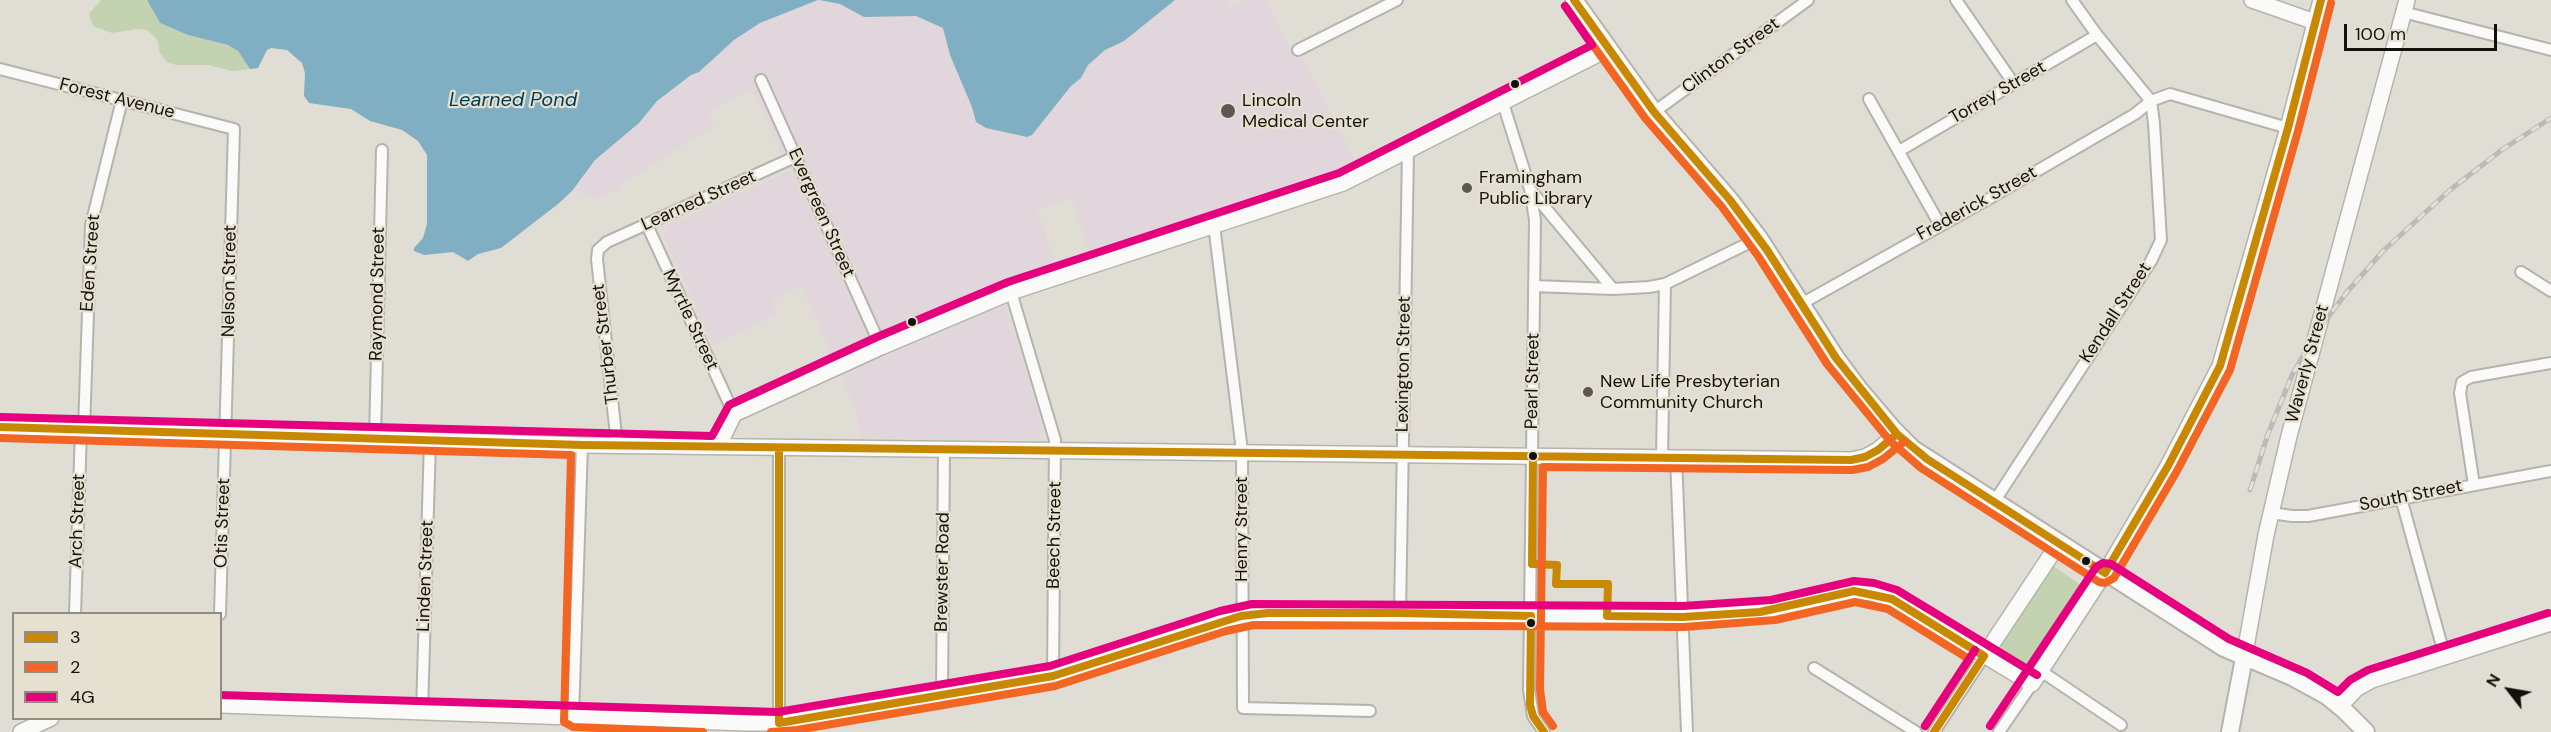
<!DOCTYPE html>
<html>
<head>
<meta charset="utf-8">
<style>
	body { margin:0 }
	#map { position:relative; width:2551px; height:732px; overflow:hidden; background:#e0ddd5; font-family:"DM Sans",sans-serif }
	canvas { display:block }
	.legend { position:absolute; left:12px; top:612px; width:210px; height:108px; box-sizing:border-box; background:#e5e0d0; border:2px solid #918d81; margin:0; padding:8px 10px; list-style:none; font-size:18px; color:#13110b }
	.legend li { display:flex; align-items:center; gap:12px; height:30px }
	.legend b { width:30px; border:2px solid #918d81 }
	.north { position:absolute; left:2479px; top:660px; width:60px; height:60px; -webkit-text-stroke:4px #e5e0d0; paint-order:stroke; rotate:301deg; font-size:16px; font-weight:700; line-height:24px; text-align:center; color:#13110b }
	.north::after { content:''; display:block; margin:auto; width:21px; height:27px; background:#13110b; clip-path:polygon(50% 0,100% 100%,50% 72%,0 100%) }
	.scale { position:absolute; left:2344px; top:24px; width:153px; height:27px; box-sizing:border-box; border:3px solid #13110b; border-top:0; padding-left:8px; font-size:18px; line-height:21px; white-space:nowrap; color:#13110b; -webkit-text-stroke:4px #e5e0d0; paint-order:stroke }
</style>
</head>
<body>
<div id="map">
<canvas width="2551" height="732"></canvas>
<ul class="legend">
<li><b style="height:8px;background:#c98802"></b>3</li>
<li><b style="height:8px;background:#f26522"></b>2</li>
<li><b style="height:8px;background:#e5007d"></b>4G</li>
</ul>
<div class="north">N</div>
<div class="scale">100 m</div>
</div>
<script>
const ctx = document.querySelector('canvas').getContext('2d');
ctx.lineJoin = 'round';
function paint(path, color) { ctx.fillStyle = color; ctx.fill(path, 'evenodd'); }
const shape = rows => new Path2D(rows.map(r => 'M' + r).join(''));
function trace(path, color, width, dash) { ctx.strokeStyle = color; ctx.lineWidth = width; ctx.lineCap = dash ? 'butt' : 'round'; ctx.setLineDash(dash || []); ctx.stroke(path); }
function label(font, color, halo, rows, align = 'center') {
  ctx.font = font + ' "DM Sans",sans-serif'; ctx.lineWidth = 4.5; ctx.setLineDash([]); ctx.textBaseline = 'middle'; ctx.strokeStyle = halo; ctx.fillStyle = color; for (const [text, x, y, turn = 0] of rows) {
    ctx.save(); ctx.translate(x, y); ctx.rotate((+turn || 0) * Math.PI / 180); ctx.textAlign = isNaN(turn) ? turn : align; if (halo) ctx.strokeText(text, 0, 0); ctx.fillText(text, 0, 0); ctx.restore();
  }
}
paint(shape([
	[818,0,840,4,864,17,917,16,943,28,950,55,972,107,976,122,986,128,1017,136,1032,135,1071,86,1081,78,1088,65,1163,0,1226,0,1231,9,1247,0,1266,0,1288,46,1303,59,1356,163,1323,177,1090,253,1072,199,1037,210,1056,266,999,283,1043,428,1040,438,1035,440,861,438,856,409,802,286,771,301,776,315,713,345,664,236,667,226,790,171,752,88,708,112,714,126,599,199,572,191,595,160,639,123,657,101,691,75,699,72,734,40,760,23]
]), '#e1d6db');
paint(shape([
	[101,0,147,0,160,23,188,35,228,45,238,51,250,69,232,71,208,65,176,65,167,62,160,53,157,39,147,30,136,29,112,33,93,26,89,14],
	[2052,565,2085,588,2036,663,2029,666,2002,649,2001,643]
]), '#c3d2b0');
paint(shape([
	[147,0,818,0,760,23,734,40,699,72,691,75,657,101,639,123,595,160,572,191,558,204,501,248,478,254,468,261,453,252,424,255,414,251,414,248,423,238,427,224,427,155,418,141,402,130,370,121,351,109,309,103,304,96,305,73,302,63,287,50,271,48,267,50,258,68,250,69,238,51,228,45,188,35,160,23],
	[819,0,1175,0,1124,41,1105,50,1088,65,1081,78,1071,86,1032,135,1027,137,986,128,976,122,972,107,950,55,943,28,916,16,864,17,840,4]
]), '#80aec2');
const street = shape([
	[1956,0,2014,84],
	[2403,12,2551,50],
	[1298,50,1397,0],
	[0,69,234,129,220,614],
	[761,80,881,347],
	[1869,99,1940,225],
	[1503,103,1530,189,1535,220,1529,690,1533,716,1544,732],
	[1654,112,1808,0],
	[1899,151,2097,35],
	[1532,192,1613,289],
	[647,225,734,414],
	[1214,225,1242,451,1243,708,1370,711],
	[2521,272,2551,291],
	[1534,286,1613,289,1649,287,1665,284,1759,238],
	[1011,292,1055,440,1053,676],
	[1801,304,1992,197,2135,114,2151,101,2170,94,2288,128],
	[84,429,91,225,122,100],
	[375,438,382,150],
	[617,445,597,259,598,250,607,242,795,157],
	[779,448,779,723],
	[1662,457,1665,284],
	[1676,457,1687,732],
	[2474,485,2460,393,2462,382,2471,377,2551,363],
	[2401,498,2445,657],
	[1994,502,2151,261,2161,240,2154,123,2151,101,2097,35,2072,0],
	[2271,513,2292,516,2308,516,2551,471],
	[1400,613,1408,151],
	[75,614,81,429],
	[1814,668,1916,732],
	[2041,671,2121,725],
	[942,694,944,451],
	[422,712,430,440],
	[573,717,582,445],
	[1934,732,1984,656],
	[1999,732,2032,684]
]);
const secondary = shape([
	[2252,0,2315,22],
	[0,427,582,445,1851,460,1865,457,1878,450,1897,434],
	[718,447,734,414,881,347,1011,292,1343,183,1608,49],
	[1984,656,2059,543],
	[2244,658,2266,535,2289,436,2407,0],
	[220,705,747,723,779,723,1053,676,1223,621,1253,614,1683,617,1773,610,1854,591,1872,593,1892,599,2032,684,2111,563,2168,466,2220,366,2288,128,2321,0],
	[2340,706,2356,689,2372,680,2551,623],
	[21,732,51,718]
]);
const primary = shape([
	[1574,0,1654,112,1730,200,1759,238,1836,358,1859,389,1893,429,1913,449,2224,648,2292,677,2327,696,2344,710,2366,732],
	[2230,732,2244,658]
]);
trace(street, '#b5b3ac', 14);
trace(secondary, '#b5b3ac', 18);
trace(primary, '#b5b3ac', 20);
trace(street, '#fafaf9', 10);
trace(secondary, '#fafaf9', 15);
trace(primary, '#fafaf9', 16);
const rail = shape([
	[2250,490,2268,434,2292,375,2316,333,2347,292,2383,251,2450,190,2503,149,2551,118]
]);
trace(rail, '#bbbab8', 5);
trace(rail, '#e5e0d0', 3, [9]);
trace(shape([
	[1574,0,1654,112,1730,200,1767,250,1836,358,1897,434,1927,459,2105,573,2168,466,2220,366,2288,128,2321,0],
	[0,427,582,445,1851,460,1865,457,1878,450,1897,434],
	[779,448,779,723,1053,676,1241,616,1268,613,1400,613,1531,616,1530,705,1533,716,1544,732],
	[1533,456,1532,564,1557,565,1556,584,1608,584,1607,616,1683,617,1760,612,1854,591,1892,599,1984,656,1934,732]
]), '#c98802', 8);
trace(shape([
	[1565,6,1645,118,1722,207,1758,256,1827,364,1890,441,1921,468,2099,582,2105,583,2114,578,2177,471,2230,370,2298,131,2331,3],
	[0,438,571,455,564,722,573,727,703,732],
	[1553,726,1543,712,1540,689,1543,467,1852,470,1868,467,1883,459,1904,442],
	[771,732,797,730,1055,686,1226,631,1254,625,1684,627,1775,620,1855,602,1888,609,1969,659,1925,726]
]), '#f26522', 8);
trace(shape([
	[0,417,712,436,729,405,877,337,1008,282,1339,173,1592,45,1565,6],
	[220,695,778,712,1050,666,1220,611,1252,604,1683,606,1771,600,1854,581,1874,583,1897,590,2037,675],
	[1925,726,1975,650],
	[1990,726,2096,567,2103,563,2111,564,2229,639,2307,673,2338,692,2350,680,2368,670,2548,613]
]), '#e5007d', 8);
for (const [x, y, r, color] of [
	[1515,84,5,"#13110b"],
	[1228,111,8,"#5b5852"],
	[1467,188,6,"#5b5852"],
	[912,322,5,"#13110b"],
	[1588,392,6,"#5b5852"],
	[1533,456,5,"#13110b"],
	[2086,561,5,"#13110b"],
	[1531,623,5,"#13110b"]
]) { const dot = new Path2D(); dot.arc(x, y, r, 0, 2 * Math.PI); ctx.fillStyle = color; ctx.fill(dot); trace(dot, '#e5e0d0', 2); }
label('18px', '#13110b', '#e5e0d0', [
	["Clinton Street",1731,56,-36],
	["Torrey Street",1998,93,-30],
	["Forest Avenue",117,99,14],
	["Learned Street",699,201,-24],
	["Frederick Street",1977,204,-29],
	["Evergreen Street",821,213,66],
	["Eden Street",91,263,-86],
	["Nelson Street",230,281,-89],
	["Raymond Street",378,294,-89],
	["Kendall Street",2116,313,-57],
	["Myrtle Street",690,320,65],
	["Thurber Street",606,344,-97],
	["Lexington Street",1404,364,-89],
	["Waverly Street",2308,364,-75],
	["Pearl Street",1533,381,-89],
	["South Street",2411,496,-11],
	["Arch Street",78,521,-88],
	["Otis Street",223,523,-88],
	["Henry Street",1242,529,-90],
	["Beech Street",1055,535,-89],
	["Brewster Road",943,572,-89],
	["Linden Street",426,576,-88]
]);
label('18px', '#13110b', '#e5e0d0', [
	["Lincoln",1242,101],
	["Medical Center",1242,122],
	["Framingham",1479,178],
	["Public Library",1479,199],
	["New Life Presbyterian",1600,382],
	["Community Church",1600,403]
], 'left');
label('italic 20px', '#003b52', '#e5e0d0', [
	["Learned Pond",513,101]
]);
</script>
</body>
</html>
